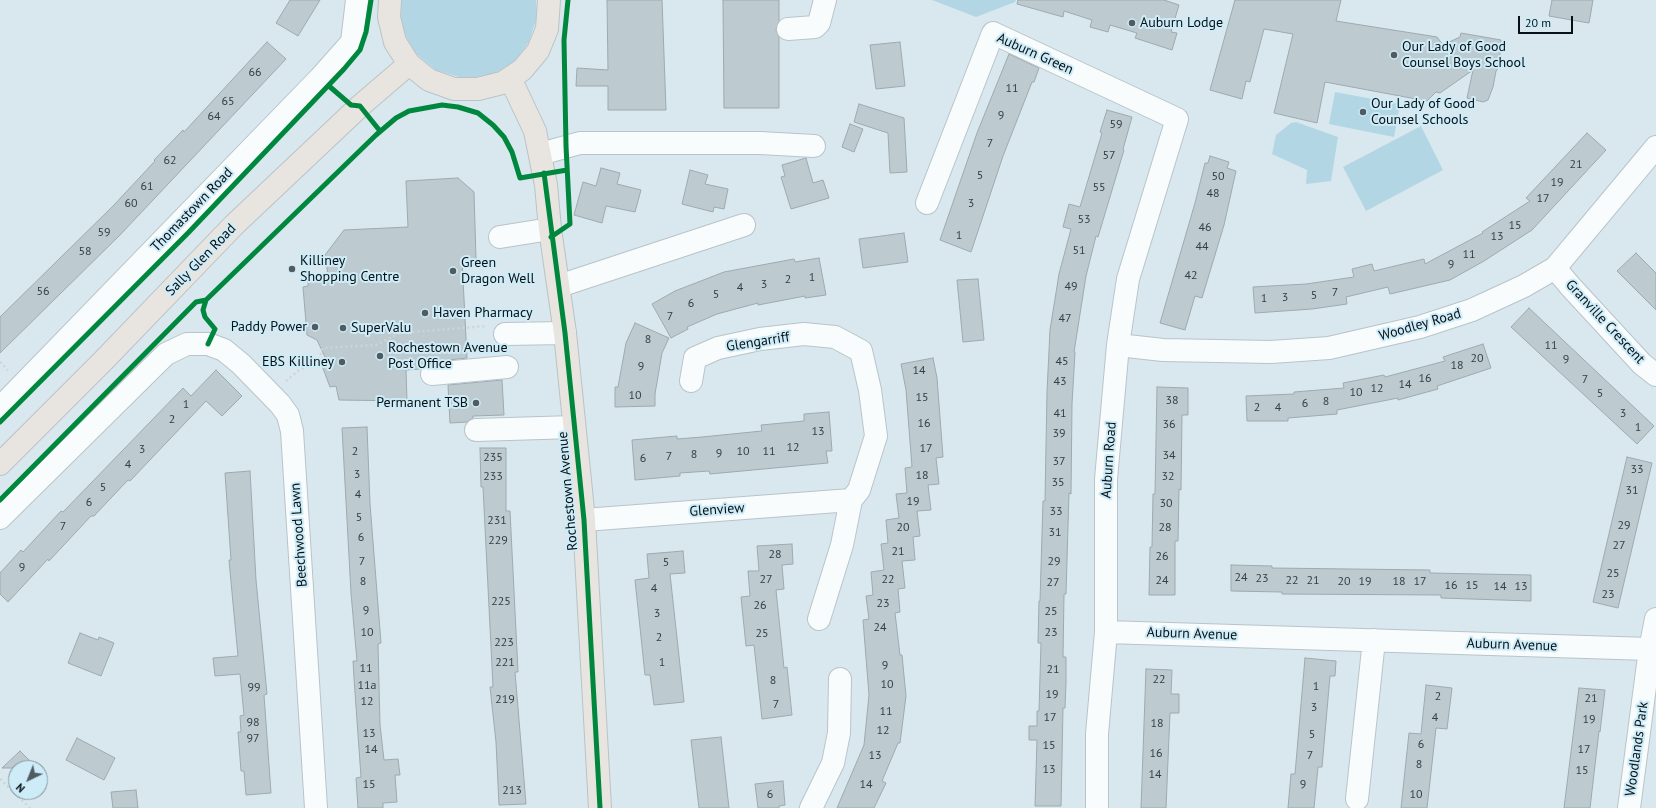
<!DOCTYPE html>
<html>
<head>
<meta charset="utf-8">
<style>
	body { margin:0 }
	#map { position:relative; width:1656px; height:808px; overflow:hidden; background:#d8e8ee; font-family:"PT Sans",sans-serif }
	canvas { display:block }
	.north { position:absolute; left:8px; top:760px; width:40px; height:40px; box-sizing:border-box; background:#ceecf8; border:1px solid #7e949e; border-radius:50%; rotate:223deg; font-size:11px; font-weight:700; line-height:16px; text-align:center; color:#071116 }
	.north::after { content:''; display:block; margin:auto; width:14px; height:18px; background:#505c62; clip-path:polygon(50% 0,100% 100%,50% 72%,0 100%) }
	.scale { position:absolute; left:1518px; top:16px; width:55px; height:18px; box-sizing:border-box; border:2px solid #071116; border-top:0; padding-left:5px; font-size:12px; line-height:14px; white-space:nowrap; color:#071116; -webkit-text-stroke:3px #ceecf8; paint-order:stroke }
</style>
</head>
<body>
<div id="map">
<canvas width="1656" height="808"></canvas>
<div class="north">N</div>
<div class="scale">20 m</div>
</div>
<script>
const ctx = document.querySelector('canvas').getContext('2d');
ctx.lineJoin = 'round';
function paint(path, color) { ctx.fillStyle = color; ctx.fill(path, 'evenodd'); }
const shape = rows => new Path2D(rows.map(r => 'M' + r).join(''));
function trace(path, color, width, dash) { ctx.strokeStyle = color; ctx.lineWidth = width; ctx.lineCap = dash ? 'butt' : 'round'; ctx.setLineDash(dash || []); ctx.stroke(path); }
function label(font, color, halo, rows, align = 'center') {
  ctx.font = font + ' "PT Sans",sans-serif'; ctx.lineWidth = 4; ctx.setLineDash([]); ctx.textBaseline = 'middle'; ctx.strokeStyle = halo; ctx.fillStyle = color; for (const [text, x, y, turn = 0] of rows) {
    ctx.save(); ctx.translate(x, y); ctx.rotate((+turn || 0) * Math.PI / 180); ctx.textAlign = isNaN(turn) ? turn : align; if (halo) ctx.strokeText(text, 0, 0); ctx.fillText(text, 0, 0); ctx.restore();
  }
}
paint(shape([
	[401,0,536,0,537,17,529,42,513,63,489,76,462,78,436,70,415,53,408,41,403,28,400,15],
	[932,0,1016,0,1015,2,976,17],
	[1335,92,1400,104,1394,137,1329,124],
	[1296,122,1338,137,1331,181,1306,184,1307,170,1272,154,1276,135,1291,123],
	[1421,126,1443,170,1366,211,1343,167]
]), '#b3d6e4');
const building = shape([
	[290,0,320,0,298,36,276,23,290,0],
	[607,0,662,0,666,110,608,110,608,86,576,86,577,68,608,70,607,0],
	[723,0,779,0,779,21,776,30,779,37,779,108,724,108,723,0],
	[1018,0,1164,0,1179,5,1171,32,1177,33,1172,50,1135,38,1137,33,1110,25,1108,32,1090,27,1092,20,1064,11,1063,17,1017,4,1018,0],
	[1235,0,1341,0,1336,21,1437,37,1443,45,1460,37,1461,33,1501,40,1499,67,1496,71,1493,87,1488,100,1483,102,1467,98,1473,70,1440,93,1436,92,1427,101,1325,82,1317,123,1274,113,1293,34,1264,29,1250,82,1246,81,1242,99,1210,90,1235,0],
	[1552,0,1593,0,1589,23,1549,16,1552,0],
	[267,42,286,59,120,235,0,353,0,317,113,206,155,161,154,160,183,130,184,132,267,42],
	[900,42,905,86,876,89,870,45,900,42],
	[1009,54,1039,68,1034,82,1032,82,1003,156,971,252,940,240,977,133,1009,54],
	[859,104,904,118,907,172,890,173,888,133,854,122,859,104],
	[1107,110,1132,117,1123,149,1124,150,1098,237,1096,236,1086,276,1074,352,1075,352,1072,404,1071,494,1069,493,1066,594,1064,594,1063,657,1066,657,1066,683,1065,708,1063,708,1061,806,1035,806,1037,740,1029,740,1029,726,1037,726,1037,711,1039,711,1041,643,1038,643,1039,601,1040,601,1043,501,1045,501,1047,392,1050,330,1059,274,1071,229,1063,227,1069,204,1080,207,1102,133,1100,132,1107,110],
	[850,124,863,129,854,152,842,147,850,124],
	[1587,133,1606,150,1532,230,1484,261,1450,280,1390,294,1388,287,1346,297,1347,304,1312,309,1255,313,1253,287,1306,284,1354,277,1352,269,1372,264,1374,271,1424,259,1425,264,1483,233,1482,232,1530,201,1526,198,1587,133],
	[1210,156,1229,162,1227,168,1236,171,1224,225,1202,298,1195,296,1185,330,1160,323,1195,203,1205,163,1208,163,1210,156],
	[806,158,813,183,823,180,829,198,791,209,781,177,785,176,782,165,806,158],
	[601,168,620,173,617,184,641,190,635,212,606,206,602,223,574,215,583,182,596,186,601,168],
	[690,170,708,175,705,184,728,189,724,209,714,207,713,212,682,204,690,170],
	[458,178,474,192,476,259,462,259,467,358,431,362,424,364,420,369,406,370,407,401,339,400,336,386,330,387,321,363,325,357,317,340,307,335,303,287,308,286,308,278,328,275,325,255,344,230,408,227,406,181,458,178],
	[904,233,908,262,863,268,859,239,904,233],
	[1636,253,1656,273,1656,310,1617,271,1636,253],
	[819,258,826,295,805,298,805,296,758,305,758,303,717,314,687,327,688,329,671,338,652,304,675,291,724,272,794,259,795,262,819,258],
	[978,279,984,340,963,342,957,280,978,279],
	[1529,308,1654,426,1637,444,1511,327,1529,308],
	[635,323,669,338,662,353,655,394,655,406,615,407,615,387,618,387,626,343,635,323],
	[1483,344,1491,368,1437,386,1438,389,1398,400,1398,398,1337,410,1337,414,1288,418,1288,421,1247,421,1246,396,1294,394,1294,392,1344,388,1343,383,1384,375,1385,377,1445,361,1443,357,1483,344],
	[933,358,937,378,943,457,936,458,939,484,928,485,931,510,917,511,920,536,913,537,915,560,902,561,905,588,898,589,900,612,895,613,900,655,902,655,906,696,900,743,898,743,882,781,886,783,874,808,837,808,864,745,869,695,863,620,869,619,866,596,873,595,871,572,884,570,881,544,888,543,886,520,899,518,896,494,907,493,905,468,912,467,906,390,901,364,933,358],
	[216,370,242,396,222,416,206,401,130,481,128,480,94,516,91,516,49,561,48,559,8,602,0,594,0,573,21,550,23,552,61,511,63,512,183,388,191,396,216,370],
	[502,380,504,415,473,416,473,418,467,422,450,423,448,385,502,380],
	[1157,387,1188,388,1188,415,1182,415,1181,490,1179,489,1178,541,1175,541,1175,595,1149,595,1150,547,1152,547,1153,494,1155,494,1157,387],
	[829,412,832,451,826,451,828,463,710,474,709,471,680,473,680,476,635,480,632,440,677,436,677,439,702,437,762,431,761,425,804,421,804,414,829,412],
	[367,427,370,504,381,643,378,644,380,725,384,760,398,759,400,775,395,775,397,802,383,803,383,808,358,808,356,778,361,777,354,678,353,661,357,661,351,593,342,428,367,427],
	[480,448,506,448,506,511,510,511,518,672,515,672,526,804,499,805,496,742,490,687,493,687,483,487,481,487,480,448],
	[1627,457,1652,463,1618,608,1593,602,1627,457],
	[250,471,256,580,267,694,264,695,271,793,246,795,244,771,241,771,238,732,241,732,240,716,244,715,240,674,215,676,213,658,238,656,231,582,229,560,231,560,225,473,250,471],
	[792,544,793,564,782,565,784,589,776,590,784,668,787,667,792,715,762,719,754,645,746,646,741,597,750,596,748,571,759,571,757,546,792,544],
	[683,551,685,573,670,574,684,702,654,705,650,675,645,675,635,580,649,578,647,554,683,551],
	[1231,565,1272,566,1272,568,1430,570,1430,573,1531,575,1531,601,1441,598,1441,595,1282,594,1282,592,1231,591,1231,565],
	[80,633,98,640,99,637,114,643,101,676,68,663,80,633],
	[1305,658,1336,661,1335,676,1330,676,1322,767,1318,767,1314,808,1288,808,1291,774,1295,774,1305,658],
	[1146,669,1172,670,1171,694,1179,694,1179,713,1170,713,1166,808,1141,808,1146,669],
	[1426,685,1452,688,1447,729,1436,728,1427,808,1401,808,1409,733,1421,734,1426,685],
	[1579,688,1605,690,1600,732,1599,731,1590,808,1564,808,1579,688],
	[721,737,729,808,699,808,691,740,721,737],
	[77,738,115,758,104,780,66,760,77,738],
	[20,751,37,768,2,768,20,751],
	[783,781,785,805,779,806,779,808,758,808,755,784,783,781],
	[136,790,138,808,113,808,111,792,136,790]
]);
paint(building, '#bdcacf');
trace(building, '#9daaaf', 1);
const minor = shape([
	[788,29,815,27,819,23,825,0],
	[540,154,580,143,760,143,814,146],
	[927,203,993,33,1177,119,1128,279,1118,345,1106,479,1106,632,1097,734,1097,808],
	[500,237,550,229],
	[1555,268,1570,286,1642,364,1656,375],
	[559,286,744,225],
	[505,334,565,333],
	[1118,345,1163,350,1271,352,1329,348,1420,327,1472,310,1524,286,1555,268,1656,147],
	[432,374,507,367],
	[691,381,695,358,718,348,760,339,804,334,835,337,861,351,870,390,876,436,859,490,851,500,842,545,819,619],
	[0,408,320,78,352,42,357,0],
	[476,430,574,427],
	[0,518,166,354,187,344,208,344,224,350,241,364,280,404,288,415,292,431,316,808],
	[584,520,851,500],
	[1106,632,1650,649],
	[1357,799,1374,640],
	[811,808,833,763,839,733,840,679],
	[1629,808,1650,649,1656,619]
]);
const major = shape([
	[390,0,389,17,395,42,409,64,429,80,454,89,478,89,502,83,510,78,522,70,538,51,547,29,549,0],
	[510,78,535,131,546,185,550,229,565,333,584,520,600,808],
	[0,464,104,360,234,225,360,106,409,64]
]);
trace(minor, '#b8c4ca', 24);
trace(major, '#bac3c6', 24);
trace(shape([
	[0,362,8,370],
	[286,381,299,370,318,362,323,348,376,345,400,333,487,326],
	[0,779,30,808]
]), '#cfd4d5', 2.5, [2, 3]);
trace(minor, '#f9fcfc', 22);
trace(major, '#e8e5e0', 22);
trace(shape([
	[329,86,351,105,360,106,380,131],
	[544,173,565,333,584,520,600,808],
	[551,237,570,224,566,146,564,40,568,0],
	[208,344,215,329,205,317,203,310,206,300,376,135,396,118,409,111,442,105,458,107,478,113,493,125,504,137,512,152,520,178,567,170],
	[0,422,188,233,344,69,360,50,366,32,371,0],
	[0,500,196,302,206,300]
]), '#00873e', 5);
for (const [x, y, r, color] of [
	[1132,23,4,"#505c62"],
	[1394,55,4,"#505c62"],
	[1363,112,4,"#505c62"],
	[292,269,4,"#505c62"],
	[453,271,4,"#505c62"],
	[425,313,4,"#505c62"],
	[315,327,4,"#505c62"],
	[343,328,4,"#505c62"],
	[380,356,4,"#505c62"],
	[342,362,4,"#505c62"],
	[476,403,4,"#505c62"]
]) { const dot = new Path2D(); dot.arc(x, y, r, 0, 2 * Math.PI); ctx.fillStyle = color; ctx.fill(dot); trace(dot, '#ceecf8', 1.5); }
label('12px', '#343f44', null, [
	["66",255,73],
	["11",1012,89],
	["65",228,102],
	["9",1001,116],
	["64",214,117],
	["59",1116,125],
	["7",990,144],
	["57",1109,156],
	["62",170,161],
	["21",1576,165],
	["5",980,176],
	["50",1218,177],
	["19",1557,183],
	["61",147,187],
	["55",1099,188],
	["48",1213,194],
	["17",1543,199],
	["60",131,204],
	["3",971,204],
	["53",1084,220],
	["15",1515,226],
	["46",1205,228],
	["59",104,233],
	["1",959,236],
	["13",1497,237],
	["44",1202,247],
	["51",1079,251],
	["58",85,252],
	["11",1469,255],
	["9",1451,265],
	["42",1191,276],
	["1",812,278],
	["2",788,280],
	["3",764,285],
	["49",1071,287],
	["4",740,288],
	["56",43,292],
	["7",1335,293],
	["5",716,295],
	["5",1314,296],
	["3",1285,298],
	["1",1264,299],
	["6",691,304],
	["7",670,317],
	["47",1065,319],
	["8",648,340],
	["11",1551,346],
	["20",1477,359],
	["9",1566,360],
	["45",1062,362],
	["18",1457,366],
	["9",641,367],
	["14",919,371],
	["16",1425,379],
	["7",1585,380],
	["43",1060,382],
	["14",1405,385],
	["12",1377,389],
	["10",1356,393],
	["5",1600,394],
	["10",635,396],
	["15",922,398],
	["38",1172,401],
	["8",1326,402],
	["6",1305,404],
	["1",186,405],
	["2",1257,408],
	["4",1278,408],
	["41",1060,414],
	["3",1623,414],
	["2",172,420],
	["16",924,424],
	["36",1169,425],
	["1",1638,428],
	["13",818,432],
	["39",1059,434],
	["12",793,448],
	["17",926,449],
	["3",142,450],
	["2",355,452],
	["10",743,452],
	["11",769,452],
	["9",719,454],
	["8",694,455],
	["34",1169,456],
	["7",669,457],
	["235",493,458],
	["6",643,459],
	["37",1059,462],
	["4",128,465],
	["33",1637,470],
	["3",357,475],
	["18",922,476],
	["233",493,477],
	["32",1168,477],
	["35",1058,483],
	["5",103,488],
	["31",1632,491],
	["4",358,495],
	["19",913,502],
	["6",89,503],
	["30",1166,504],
	["33",1056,512],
	["5",359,518],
	["231",497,521],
	["29",1624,526],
	["7",63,527],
	["20",903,528],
	["28",1165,528],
	["31",1055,533],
	["6",361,538],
	["229",498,541],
	["27",1619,546],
	["21",898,552],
	["28",775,555],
	["26",1162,557],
	["7",362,562],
	["29",1054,562],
	["5",666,563],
	["9",22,568],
	["25",1613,574],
	["24",1241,578],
	["23",1262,579],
	["27",766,580],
	["22",888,580],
	["24",1162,581],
	["22",1292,581],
	["21",1313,581],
	["8",363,582],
	["20",1344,582],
	["19",1365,582],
	["18",1399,582],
	["17",1420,582],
	["27",1053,583],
	["16",1451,586],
	["15",1472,586],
	["14",1500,587],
	["13",1521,587],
	["4",654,589],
	["23",1608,595],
	["225",501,602],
	["23",883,604],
	["26",760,606],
	["9",366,611],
	["25",1051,612],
	["3",657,614],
	["24",880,628],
	["10",367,633],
	["23",1051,633],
	["25",762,634],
	["2",659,638],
	["223",504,643],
	["221",505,663],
	["1",662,663],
	["9",885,666],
	["11",366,669],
	["21",1053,670],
	["22",1159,680],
	["8",773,681],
	["10",887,685],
	["11a",367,686],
	["1",1316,687],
	["99",254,688],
	["19",1052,695],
	["2",1438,697],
	["21",1591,699],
	["219",505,700],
	["12",367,702],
	["7",776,705],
	["3",1314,708],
	["11",886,712],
	["17",1050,718],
	["4",1435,718],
	["19",1589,720],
	["98",253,723],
	["18",1157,724],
	["12",883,731],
	["13",369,734],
	["5",1312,735],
	["97",253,739],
	["6",1421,745],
	["15",1049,746],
	["14",371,750],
	["17",1584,750],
	["16",1156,754],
	["13",875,756],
	["7",1310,756],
	["8",1419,765],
	["13",1049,770],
	["15",1582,771],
	["14",1155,775],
	["15",369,785],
	["14",866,785],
	["9",1303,785],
	["213",512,791],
	["6",770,795],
	["10",1416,795]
]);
label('14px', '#071116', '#ceecf8', [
	["Auburn Lodge",1140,23],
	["Our Lady of Good",1402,47],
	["Counsel Boys School",1402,63],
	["Our Lady of Good",1371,104],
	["Counsel Schools",1371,120],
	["Killiney",300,261],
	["Shopping Centre",300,277],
	["Green",461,263],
	["Dragon Well",461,279],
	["Haven Pharmacy",433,313],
	["Paddy Power",307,327,"right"],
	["SuperValu",351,328],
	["Rochestown Avenue",388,348],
	["Post Office",388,364],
	["EBS Killiney",334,362,"right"],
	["Permanent TSB",468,403,"right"]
], 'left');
label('14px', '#071116', '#ceecf8', [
	["Auburn Green",1035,54,24],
	["Thomastown Road",192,210,-46],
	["Sally Glen Road",201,260,-46],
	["Granville Crescent",1605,322,47],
	["Woodley Road",1420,325,-16],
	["Glengarriff",758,342,-9],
	["Auburn Road",1109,460,-86],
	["Rochestown Avenue",568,491,-95],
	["Glenview",717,510,-4],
	["Beechwood Lawn",299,535,-94],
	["Auburn Avenue",1192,634,2],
	["Auburn Avenue",1512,645,2],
	["Woodlands Park",1637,749,-82]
]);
</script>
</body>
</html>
